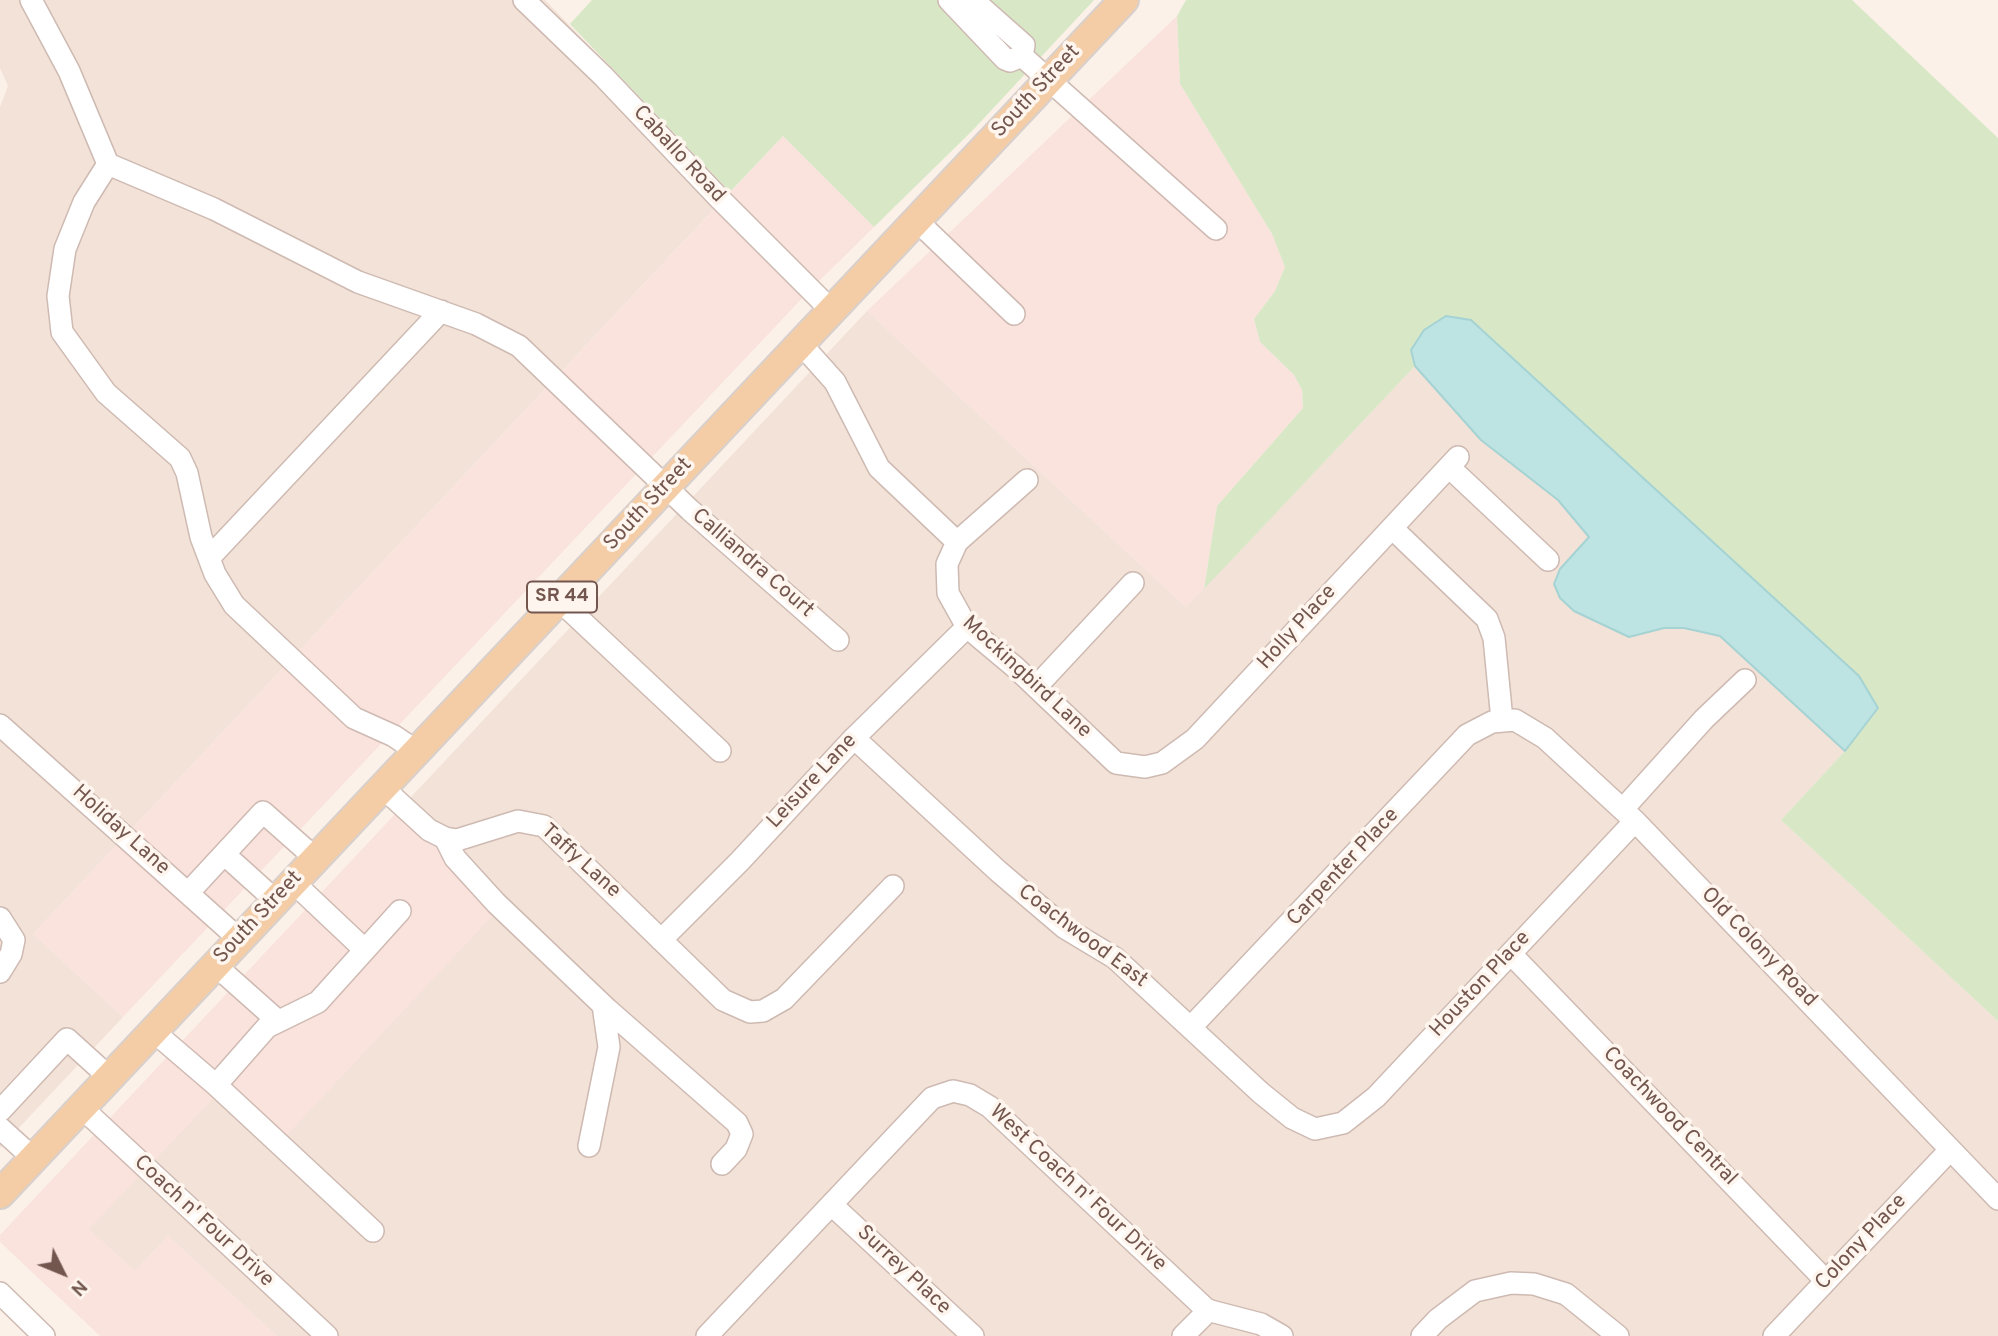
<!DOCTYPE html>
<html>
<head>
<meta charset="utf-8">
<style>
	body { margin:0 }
	#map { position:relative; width:1998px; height:1336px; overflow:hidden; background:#fbf1e8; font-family:Overpass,sans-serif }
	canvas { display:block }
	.north { position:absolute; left:28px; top:1238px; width:70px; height:70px; -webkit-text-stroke:5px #fef6ee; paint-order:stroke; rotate:133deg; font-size:19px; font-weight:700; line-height:28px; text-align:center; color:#73564e }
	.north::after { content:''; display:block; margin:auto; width:24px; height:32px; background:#73564e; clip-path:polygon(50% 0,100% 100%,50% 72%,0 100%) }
</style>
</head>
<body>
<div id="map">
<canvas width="1998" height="1336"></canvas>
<div class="north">N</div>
</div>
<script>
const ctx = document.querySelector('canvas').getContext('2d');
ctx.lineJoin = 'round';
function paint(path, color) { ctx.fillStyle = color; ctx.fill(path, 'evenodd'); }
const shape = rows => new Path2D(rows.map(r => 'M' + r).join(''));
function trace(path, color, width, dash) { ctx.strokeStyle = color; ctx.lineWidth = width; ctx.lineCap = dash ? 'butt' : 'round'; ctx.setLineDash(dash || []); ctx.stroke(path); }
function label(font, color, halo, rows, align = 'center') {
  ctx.font = font + ' Overpass,sans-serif'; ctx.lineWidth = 7; ctx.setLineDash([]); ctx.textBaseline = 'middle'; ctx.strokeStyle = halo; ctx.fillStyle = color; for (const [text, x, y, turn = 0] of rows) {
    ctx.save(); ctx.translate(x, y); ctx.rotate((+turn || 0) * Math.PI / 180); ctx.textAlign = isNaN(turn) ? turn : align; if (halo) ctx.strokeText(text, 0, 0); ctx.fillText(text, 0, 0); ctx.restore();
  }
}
paint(shape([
	[0,0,545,0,730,192,33,934,123,1017,0,1148,0,107,8,86,0,68],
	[867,311,1186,607,1415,366,1481,440,1558,500,1589,537,1560,569,1560,598,1574,611,1628,637,1664,628,1684,628,1720,636,1845,751,1781,820,1998,1021,1998,1336,277,1336,168,1236,135,1271,88,1229,216,1095,500,908,397,812]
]), '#f2e2d7');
paint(shape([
	[1177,16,1180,84,1272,234,1285,267,1275,291,1254,319,1260,342,1294,375,1302,390,1303,408,1217,506,1204,589,1186,607,867,311],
	[783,136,874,227,809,291,123,1017,33,934],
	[397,812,500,908,273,1150,216,1096,89,1229,135,1271,168,1236,277,1336,100,1336,0,1242,0,1235]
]), '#fae2dd');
paint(shape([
	[592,0,1094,0,973,130,874,227,783,136,730,192,570,24],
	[1186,0,1852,0,1998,138,1998,1021,1781,820,1845,751,1878,709,1411,350,1415,366,1204,589,1217,506,1303,408,1302,390,1294,375,1260,342,1254,319,1275,291,1285,267,1272,234,1180,84,1177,16]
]), '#d8e8c7');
const water = shape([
	[1446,316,1471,320,1859,676,1878,708,1845,751,1720,636,1684,628,1664,628,1629,637,1574,611,1560,598,1554,584,1560,569,1589,537,1558,500,1481,440,1415,366,1411,350,1424,330,1446,316]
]);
paint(water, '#bee3e3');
trace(water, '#a5d3d4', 2);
const minor = shape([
	[31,0,69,71,108,164,214,209,358,282,476,324,519,346,690,510,838,640],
	[524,0,603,76,718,197,832,311],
	[949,0,1005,59,1010,61,1022,56],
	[973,0,1024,45,1022,56],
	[1022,56,1216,229],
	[108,164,84,202,65,249,58,296,62,332,106,393,180,458,187,473,201,537,215,574,234,605,354,718,394,736,416,751],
	[916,220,1014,314],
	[801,344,835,382,879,468,957,542],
	[1449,467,1548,560],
	[1027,480,957,542,947,564,948,593,967,627,1016,668,1116,763,1145,767,1162,763,1195,739,1458,457],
	[1392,528,1487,619,1494,638,1502,720],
	[209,558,441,311],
	[559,600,720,751],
	[1036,687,1133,583],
	[0,725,239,939],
	[854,738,998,871,1065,928,1115,958,1261,1093,1292,1118,1315,1129,1343,1123,1376,1097,1635,821],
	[382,787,429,830,445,838,457,840,518,821,544,826,723,1000,750,1012,763,1011,784,999,893,886],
	[1623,809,1704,719,1745,680],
	[445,838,455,858,496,903,607,1009,737,1123,742,1134,736,1149,722,1164],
	[224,854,275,900],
	[293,882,365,950],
	[188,893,263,812,315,858],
	[0,918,14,940,11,954,0,972],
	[661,940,740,861,854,738,967,627],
	[1511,954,1826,1281],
	[215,965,278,1021],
	[1192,1026,1467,735,1492,722,1515,720,1545,738,1635,821,1998,1199],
	[153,1031,216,1085],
	[81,1107,327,1336],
	[0,1111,67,1039,109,1077],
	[0,1128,33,1158],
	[589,1146,609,1047,603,1005],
	[833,1206,973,1336],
	[373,1231,216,1085,267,1027,318,1002,400,911],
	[0,1293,44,1336],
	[707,1336,932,1098,953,1091,970,1095,990,1107,1207,1310,1261,1324,1282,1336],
	[1183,1336,1209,1310],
	[1422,1336,1438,1319,1475,1291,1511,1283,1534,1284,1566,1294,1618,1336],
	[1774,1336,1950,1150]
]);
const major = shape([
	[0,1194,1124,0]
]);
trace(minor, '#cebab2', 24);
trace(major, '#d8d0cd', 32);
trace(minor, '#fff', 21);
trace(major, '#f4cda6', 28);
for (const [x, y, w] of [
	[562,597,70]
]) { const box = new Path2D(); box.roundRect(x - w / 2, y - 15.5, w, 31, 5); ctx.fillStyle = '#fef6ee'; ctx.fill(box); trace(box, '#73564e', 2); }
label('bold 19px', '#73564e', null, [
	["SR 44",562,597]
]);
label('21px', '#73564e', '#fef6ee', [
	["South Street",1037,92,-47],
	["Caballo Road",678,155,47],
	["South Street",649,505,-47],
	["Calliandra Court",752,564,41],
	["Holly Place",1298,628,-48],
	["Mockingbird Lane",1026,678,43],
	["Leisure Lane",813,782,-47],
	["Holiday Lane",120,831,42],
	["Taffy Lane",580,862,42],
	["Carpenter Place",1344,868,-47],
	["South Street",259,918,-47],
	["Coachwood East",1082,937,37],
	["Old Colony Road",1758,948,46],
	["Houston Place",1481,985,-47],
	["Coachwood Central",1669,1117,46],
	["West Coach n' Four Drive",1077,1189,43],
	["Coach n' Four Drive",203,1222,43],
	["Colony Place",1862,1243,-47],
	["Surrey Place",903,1271,43]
]);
</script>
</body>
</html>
